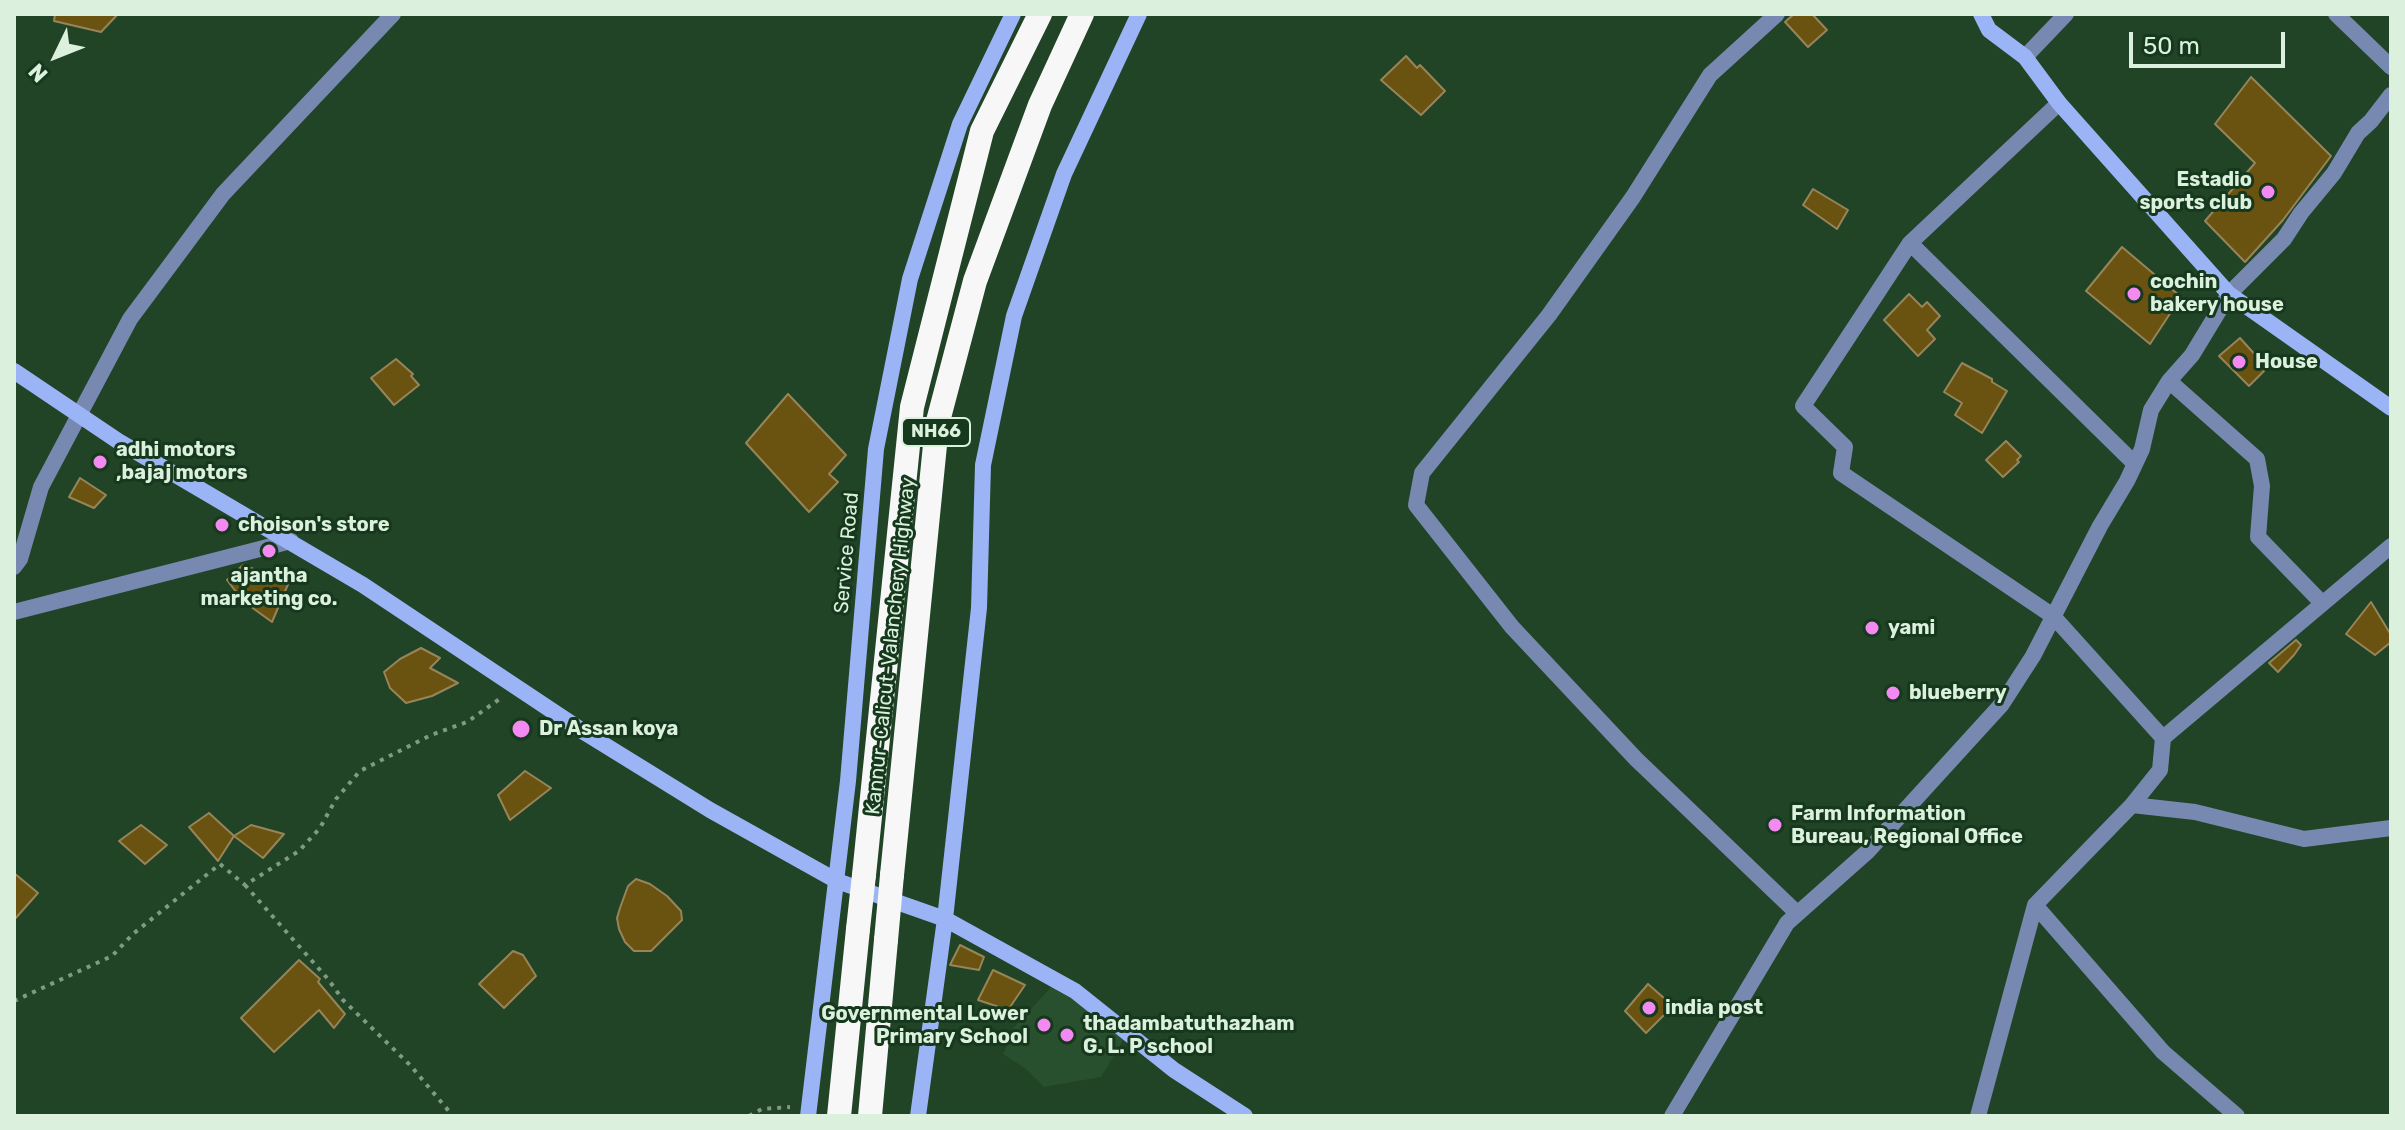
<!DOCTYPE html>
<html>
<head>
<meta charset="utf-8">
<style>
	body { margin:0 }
	#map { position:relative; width:2405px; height:1130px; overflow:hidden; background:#214326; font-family:Rubik,sans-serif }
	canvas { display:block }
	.frame { position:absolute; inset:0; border:16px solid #dcf0de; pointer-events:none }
	.north { position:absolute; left:16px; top:16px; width:80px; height:80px; -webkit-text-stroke:6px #16381c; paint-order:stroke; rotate:227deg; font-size:22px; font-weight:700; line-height:32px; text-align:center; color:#dcf0de }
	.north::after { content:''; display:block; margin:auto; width:28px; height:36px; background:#dcf0de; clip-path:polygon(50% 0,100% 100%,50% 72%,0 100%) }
	.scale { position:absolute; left:2129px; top:32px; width:156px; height:36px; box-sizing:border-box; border:4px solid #dcf0de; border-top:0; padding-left:10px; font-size:24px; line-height:28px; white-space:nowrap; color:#dcf0de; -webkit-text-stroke:6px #16381c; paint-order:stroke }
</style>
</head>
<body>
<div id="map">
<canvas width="2405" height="1130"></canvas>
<div class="frame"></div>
<div class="north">N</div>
<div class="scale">50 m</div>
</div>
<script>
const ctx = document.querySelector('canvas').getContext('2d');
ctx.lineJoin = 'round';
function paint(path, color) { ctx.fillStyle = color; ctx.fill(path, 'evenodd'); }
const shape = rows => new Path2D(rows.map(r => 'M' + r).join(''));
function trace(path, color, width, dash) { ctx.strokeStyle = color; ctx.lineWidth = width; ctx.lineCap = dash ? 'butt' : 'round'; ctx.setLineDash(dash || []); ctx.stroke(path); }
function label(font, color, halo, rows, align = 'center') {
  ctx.font = font + ' Rubik,sans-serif'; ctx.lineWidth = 6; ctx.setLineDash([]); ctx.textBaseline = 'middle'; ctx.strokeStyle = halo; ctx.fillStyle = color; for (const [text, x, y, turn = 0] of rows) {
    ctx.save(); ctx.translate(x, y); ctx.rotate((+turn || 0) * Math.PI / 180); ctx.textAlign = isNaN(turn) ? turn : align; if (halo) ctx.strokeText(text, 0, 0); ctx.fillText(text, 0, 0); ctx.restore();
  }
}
paint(shape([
	[1053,985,1125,1037,1101,1077,1044,1087,1026,1069,1003,1054,1010,1038,1007,1035]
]), '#284f2e');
const building = shape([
	[55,14,118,14,101,32,54,21,55,14],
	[1794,14,1812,14,1827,30,1808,47,1785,22,1794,14],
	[1406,56,1417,68,1420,65,1445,91,1421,115,1381,80,1406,56],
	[2251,77,2331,156,2283,220,2245,262,2205,221,2255,163,2215,124,2251,77],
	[1813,189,1848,210,1837,229,1803,205,1813,189],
	[2122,247,2181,297,2150,344,2086,291,2122,247],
	[1909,294,1922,307,1927,302,1940,316,1927,330,1935,339,1918,356,1884,320,1909,294],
	[2240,338,2267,368,2249,386,2219,356,2240,338],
	[396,359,413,374,411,376,419,385,394,405,371,378,396,359],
	[1962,363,1992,379,1992,382,2007,391,1982,433,1955,415,1962,403,1944,392,1962,363],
	[788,394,846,455,829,474,838,482,809,512,746,443,788,394],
	[2006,441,2021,456,2017,460,2019,462,2003,477,1986,460,2006,441],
	[80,478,106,495,94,508,69,497,80,478],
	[243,565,289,582,272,622,243,601,227,580,243,565],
	[2371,602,2391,635,2391,642,2375,655,2346,634,2371,602],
	[2296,640,2301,645,2294,655,2278,672,2269,663,2296,640],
	[421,648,440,658,430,668,458,683,432,696,406,703,390,688,384,672,400,659,421,648],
	[525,771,551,788,510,820,498,795,525,771],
	[209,813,234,836,218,861,189,827,209,813],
	[141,825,167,845,145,864,119,841,141,825],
	[251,825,284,834,263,858,234,836,251,825],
	[14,873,38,893,14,920,14,873],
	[636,879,650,884,667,896,681,911,682,920,651,951,634,951,625,942,619,929,617,918,620,908,628,886,636,879],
	[960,945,984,957,979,970,950,965,960,945],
	[513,951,523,955,536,976,504,1008,479,984,513,951],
	[299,960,320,979,318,982,345,1014,334,1028,319,1010,274,1052,241,1018,299,960],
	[993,970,1025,985,1008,1010,978,1000,993,970],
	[1648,984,1673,1006,1646,1033,1625,1011,1648,984]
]);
paint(building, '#6a5310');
trace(building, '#97855a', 2);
trace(shape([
	[245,885,328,979,343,1000,410,1065,453,1116],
	[14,1001,112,956,133,934,220,864,245,885,299,851,320,828,336,799,360,771,431,735,467,722,501,698],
	[749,1116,762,1109,790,1107]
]), '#809b84', 4, [4, 6]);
trace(shape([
	[1777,14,1710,75,1633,197,1549,315,1422,473,1416,505,1512,627,1636,759,1797,913],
	[2336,14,2391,67],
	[2025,57,2066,14],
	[2059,103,1910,243,2135,464],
	[1910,243,1803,406,1845,447,1841,473,2053,616,2163,738,2160,770,2132,805,2035,905,2163,1052,2237,1116],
	[2169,381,2257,459,2262,486,2258,537,2322,603],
	[14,567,20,559,41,487,130,319,223,194,393,14],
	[14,612,291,541],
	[2163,738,2391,546],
	[2132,805,2195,812,2304,839,2391,828],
	[1672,1116,1787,923,1867,852,2002,704,2033,656,2100,526,2127,481,2142,449,2151,410,2169,381,2192,355,2229,294,2284,239,2301,213,2334,173,2358,133,2371,121,2391,95],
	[1978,1116,2035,905]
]), '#7889b1', 16);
trace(shape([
	[1981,14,1989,30,2025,57,2059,103,2229,294,2391,408],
	[14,371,118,441,363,585,587,734,710,810,837,881,945,919,1075,991,1174,1070,1245,1116],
	[808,1116,848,781,876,449,910,279,960,124,1013,14],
	[918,1116,945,919,979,608,983,465,1014,316,1064,174,1139,14]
]), '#9bb4f5', 16);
trace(shape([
	[864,875,912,407,982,131,1040,14],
	[892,875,937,425,975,281,1040,105,1082,14],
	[839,1116,858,929],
	[870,1116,886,940]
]), '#f7f7f7', 24);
trace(shape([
	[858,929,864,875],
	[886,940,892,875]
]), '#f7f7f7', 24);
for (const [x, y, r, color] of [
	[2268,192,8,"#f38af2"],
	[2134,294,8,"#f38af2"],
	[2239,362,8,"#f38af2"],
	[100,462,8,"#f38af2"],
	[222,525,8,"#f38af2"],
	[269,551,8,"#f38af2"],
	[1872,628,8,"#f38af2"],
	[1893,693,8,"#f38af2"],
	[521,729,10,"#f38af2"],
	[1775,825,8,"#f38af2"],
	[1649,1008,8,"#f38af2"],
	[1044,1025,8,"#f38af2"],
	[1067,1035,8,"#f38af2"]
]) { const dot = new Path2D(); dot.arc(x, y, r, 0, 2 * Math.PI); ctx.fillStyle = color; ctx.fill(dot); trace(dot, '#16381c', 3); }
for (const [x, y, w] of [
	[936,432,68]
]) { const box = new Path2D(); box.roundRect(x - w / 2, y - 14, w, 28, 6); ctx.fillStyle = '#16381c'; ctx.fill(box); trace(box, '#dcf0de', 2); }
label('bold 18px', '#dcf0de', null, [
	["NH66",936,432]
]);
label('bold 20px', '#dcf0de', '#16381c', [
	["Estadio",2252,180,"right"],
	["sports club",2252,203,"right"],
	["cochin",2150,282],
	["bakery house",2150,305],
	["House",2255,362],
	["adhi motors",116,450],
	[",bajaj motors",116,473],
	["choison's store",238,525],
	["ajantha",269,576,"center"],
	["marketing co.",269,599,"center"],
	["yami",1888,628],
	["blueberry",1909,693],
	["Dr Assan koya",539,729],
	["Farm Information",1791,814],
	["Bureau, Regional Office",1791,837],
	["india post",1665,1008],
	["Governmental Lower",1028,1014,"right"],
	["Primary School",1028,1037,"right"],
	["thadambatuthazham",1083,1024],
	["G. L. P school",1083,1047]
], 'left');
label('20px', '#dcf0de', '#16381c', [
	["Service Road",847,553,-85],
	["Kannur-Calicut-Valanchery Highway",891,646,-84]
]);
</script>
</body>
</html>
